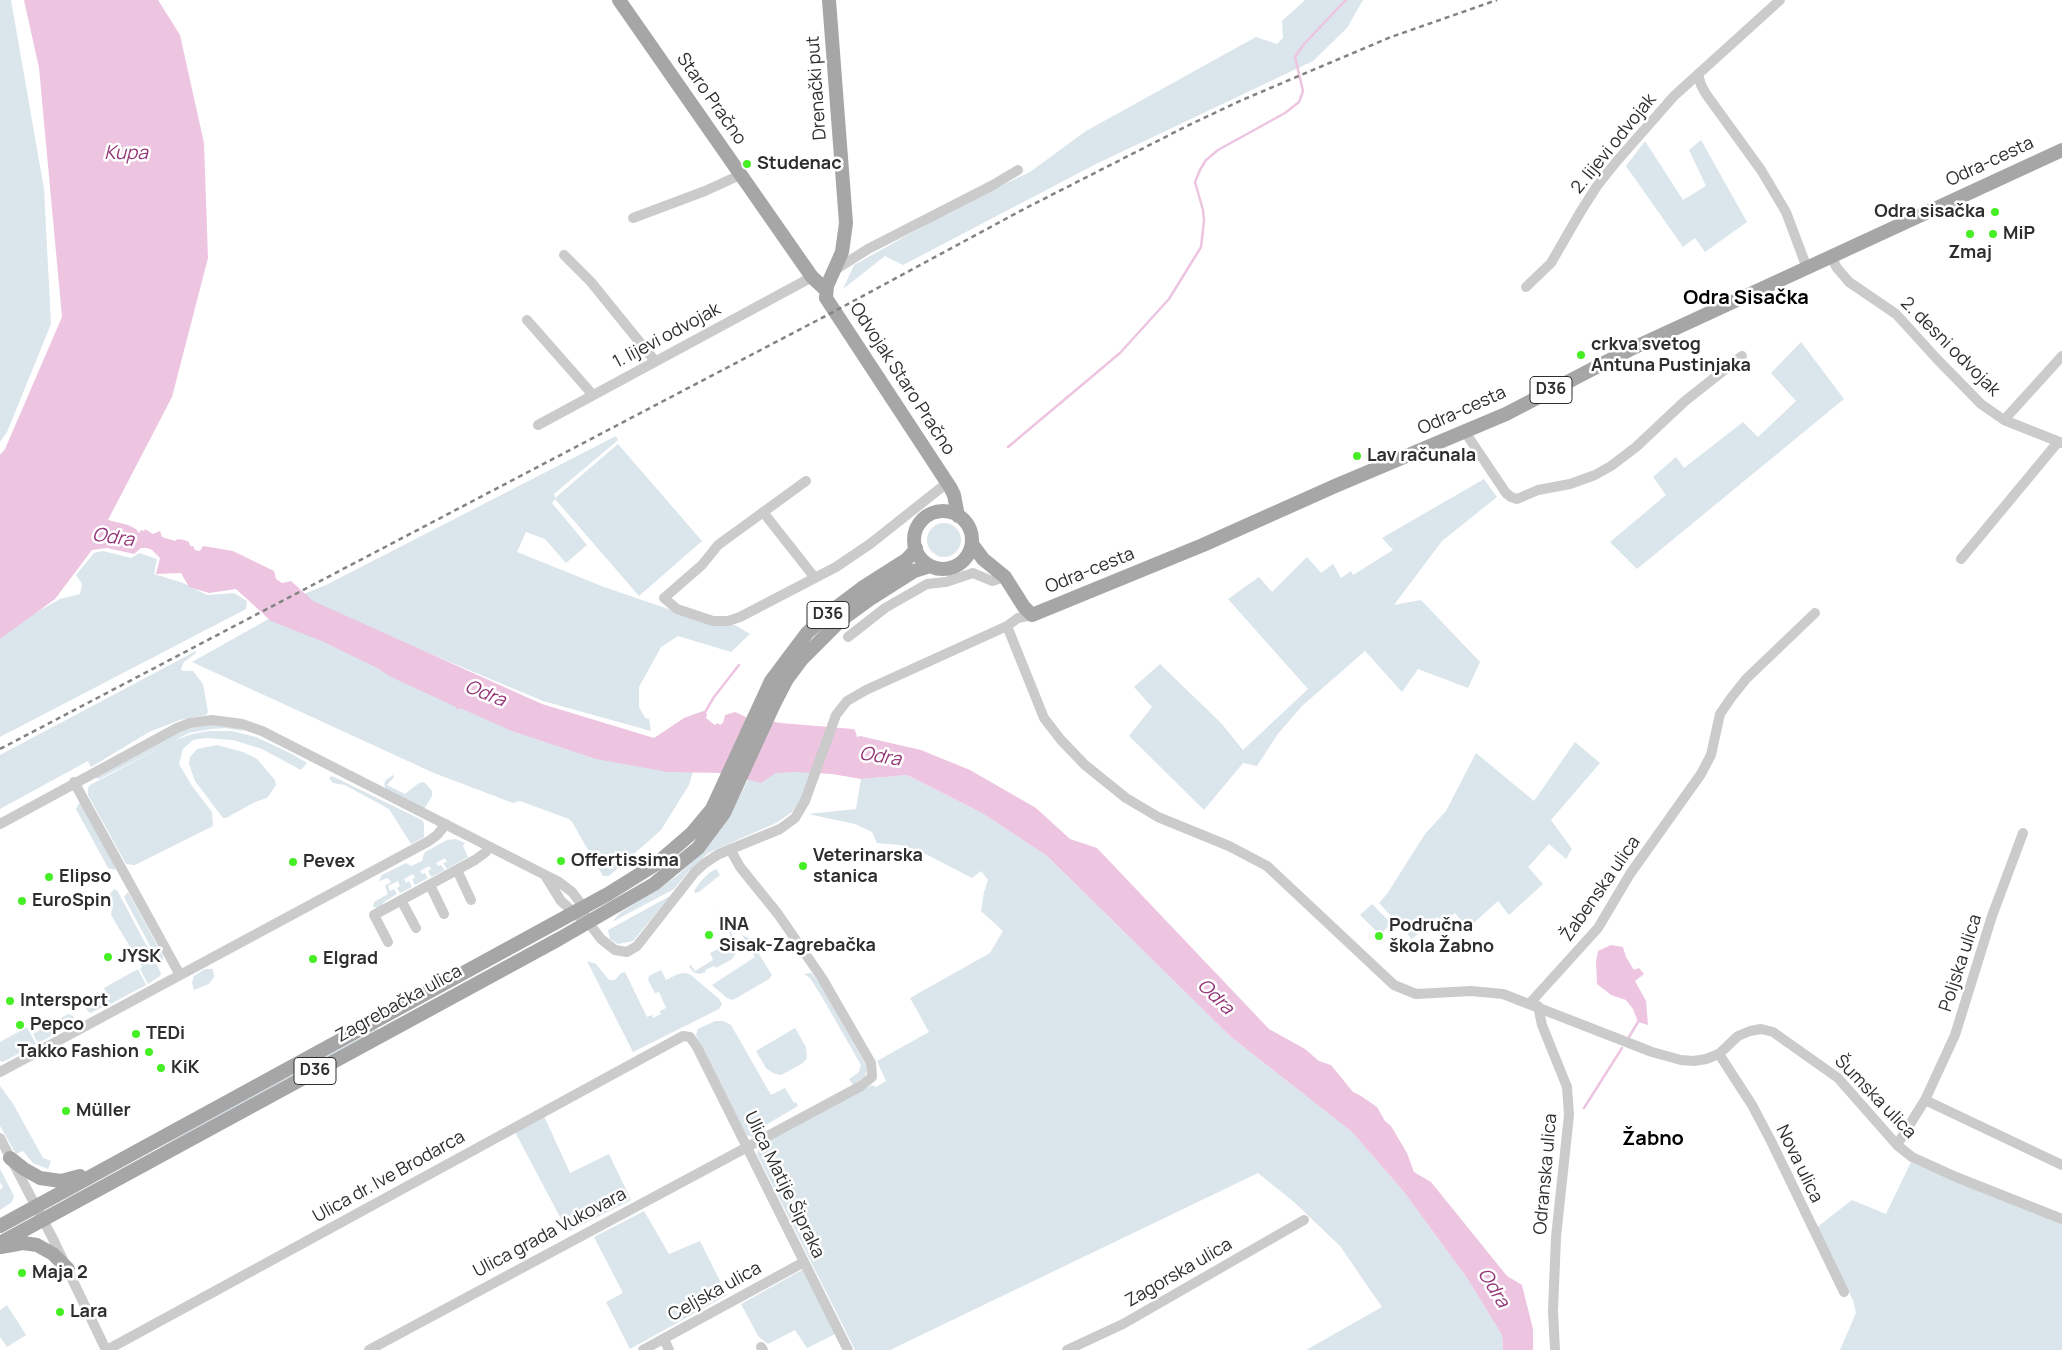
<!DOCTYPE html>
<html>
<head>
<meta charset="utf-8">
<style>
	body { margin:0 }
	canvas { display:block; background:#fff }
</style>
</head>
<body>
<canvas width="2062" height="1350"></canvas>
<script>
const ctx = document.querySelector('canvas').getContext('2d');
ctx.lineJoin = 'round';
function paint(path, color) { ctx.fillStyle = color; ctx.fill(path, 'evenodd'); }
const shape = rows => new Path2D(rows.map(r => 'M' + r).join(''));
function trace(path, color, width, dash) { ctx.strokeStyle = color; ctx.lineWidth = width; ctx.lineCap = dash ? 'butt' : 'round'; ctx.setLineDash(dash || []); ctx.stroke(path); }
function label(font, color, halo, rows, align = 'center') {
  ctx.font = font + ' Manrope,sans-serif'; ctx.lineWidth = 5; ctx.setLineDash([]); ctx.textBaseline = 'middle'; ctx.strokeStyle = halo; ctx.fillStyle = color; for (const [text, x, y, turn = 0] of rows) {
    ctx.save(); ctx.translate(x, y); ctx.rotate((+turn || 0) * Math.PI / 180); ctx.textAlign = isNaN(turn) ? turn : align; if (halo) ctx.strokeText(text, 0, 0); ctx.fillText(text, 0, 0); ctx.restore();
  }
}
paint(shape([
	[0,0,11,0,44,189,51,324,7,432,0,442],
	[1305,0,1363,0,1347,28,1313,61,1096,164,903,265,885,256,843,289,854,265,967,202,1030,172,1086,131,1256,37,1277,44,1283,38,1282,21],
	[1701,140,1747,222,1705,252,1695,238,1683,247,1626,166,1645,141,1683,200,1706,186,1689,150],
	[1801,342,1844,399,1637,569,1610,542,1666,495,1653,477,1676,457,1684,468,1743,422,1758,437,1796,401,1771,373],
	[616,436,618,440,554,494,555,498,618,444,702,541,639,596,555,499,552,503,587,545,566,563,545,539,526,532,517,552,604,587,715,625,735,625,750,634,731,652,678,636,661,647,639,687,639,707,645,718,649,719,651,731,543,701,316,606,301,595,326,585],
	[1484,479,1497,497,1442,541,1394,605,1421,600,1480,662,1468,688,1418,669,1402,692,1365,651,1302,706,1277,735,1257,766,1243,763,1204,810,1129,736,1152,707,1134,687,1160,664,1221,723,1243,750,1308,689,1228,599,1259,577,1272,592,1307,557,1321,573,1333,564,1341,578,1351,571,1353,575,1393,550,1382,538],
	'927 540a17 17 0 1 1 34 0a17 17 0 1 1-34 0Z',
	[103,551,131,558,139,553,157,559,154,574,183,583,207,595,234,593,247,601,246,609,0,737,0,633,60,599,80,594,82,584,76,575,94,553],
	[274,616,695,765,689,785,661,830,609,876,603,876,572,822,569,819,520,801,513,803,434,773,192,662],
	[196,651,196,653,184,662,181,668,182,671,193,671,203,684,208,712,206,715,180,720,149,732,91,767,88,761,0,809,0,755],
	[205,725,216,725,244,729,243,731,225,728,211,729,189,733,99,779,95,777,169,737,188,729],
	[209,731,232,731,256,737,292,754,307,763,301,770,262,749,233,740,205,738,193,740,183,749,179,764,192,786,212,812,213,826,135,865,126,864,88,795,88,788,90,785,173,741,192,734],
	[1575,742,1600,763,1551,820,1572,849,1566,859,1549,844,1528,867,1543,884,1509,915,1498,901,1467,929,1455,913,1444,923,1437,917,1412,939,1379,903,1387,894,1425,834,1446,811,1476,753,1534,801],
	[217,745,243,752,257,759,275,780,276,785,267,798,255,802,226,818,223,818,195,781,189,764,190,757,197,749],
	[757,762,813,764,802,798,792,812,776,823,708,853,688,872,674,889,612,922,620,913,677,876,705,850,728,819],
	[393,775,394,777,387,785,405,794,419,783,424,782,428,786,432,791,432,796,424,809,386,790,384,784,386,780],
	[907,775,982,813,1047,856,1231,1037,1352,1132,1404,1192,1467,1278,1502,1335,1503,1350,1306,1350,1382,1307,1340,1246,1294,1202,1258,1173,890,1350,855,1350,757,1154,758,1149,769,1140,872,1085,876,1087,886,1081,877,1061,929,1032,910,998,990,953,1003,931,981,911,984,892,988,880,981,871,972,878,920,851,900,845,877,843,872,832,855,824,808,814,856,809,861,779],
	[332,776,422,820,424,823,424,837,411,844,389,809,345,785,333,783,329,778],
	[80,802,116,868,114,870,108,868,76,809],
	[456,839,465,843,463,846,468,857,447,869,443,863,447,862,445,858,436,863,438,866,441,865,445,870,431,877,428,871,431,869,429,866,420,871,422,874,425,873,428,878,415,885,412,879,415,878,413,874,404,879,406,883,409,881,412,887,400,893,397,888,400,886,398,881,388,886,390,891,394,889,397,894,384,902,380,908,373,907,374,902,388,894,385,886,391,882,388,878,379,881,382,875,406,863,411,866,422,861,424,853,427,851,447,840],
	[716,869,720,875,699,892,695,893,694,891,701,881,709,873],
	[114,889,117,890,161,973,160,976,148,984,140,969,142,967,111,915,113,905,110,894],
	[128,892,163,956,163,960,159,960,155,955,127,903,124,897],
	[670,896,633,941,618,944,610,939,608,930],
	[1372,904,1391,923,1380,935,1360,915],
	[717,908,736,941,736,953,732,959,716,968,714,966,705,970,706,972,699,974,693,972,689,966,691,965,695,971,713,960,710,953,724,946,730,938,730,934],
	[742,935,749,938,772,975,769,979,733,1000,727,998,712,985,755,957],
	[587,961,596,964,609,980,615,980,621,973,625,972,647,1017,652,1015,653,1018,661,1014,660,1011,666,1008,659,992,655,993,648,980,649,976,661,970,666,980,678,974,686,973,691,975,719,999,722,1004,719,1009,633,1052],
	[138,969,146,985,105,1007,100,997,106,993,104,988],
	[205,969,213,969,214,977,209,984,194,990,192,983,194,976],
	[811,973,821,985,867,1067,865,1077,853,1085,849,1079,859,1072,861,1065,822,997,810,978,804,974],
	[98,998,103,1007,90,1013,86,1009,86,1004],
	[68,1014,73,1016,74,1024,38,1043,33,1034],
	[715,1021,723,1021,731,1025,771,1095,785,1088,794,1103,796,1102,798,1106,764,1126,766,1131,756,1138,746,1135,696,1035,698,1029],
	[376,1026,378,1030,67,1202,65,1199,158,1149,228,1106],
	[27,1027,36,1044,3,1062,0,1061,0,1042],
	[795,1028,806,1047,807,1058,803,1063,785,1073,780,1075,773,1073,766,1068,756,1051],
	[0,1086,12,1102,43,1158,51,1161,48,1169,33,1163,23,1151,16,1154,0,1126],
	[544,1116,570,1173,609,1154,631,1200,568,1232,515,1132],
	[1911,1162,2062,1223,2062,1350,1840,1350,1856,1313,1853,1300,1816,1228,1852,1200,1886,1214],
	[0,1169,14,1196,12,1202,0,1210,0,1190,3,1187,0,1182],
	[644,1211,669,1254,700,1241,727,1295,630,1349,606,1302,623,1293,594,1237],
	[802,1270,807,1272,837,1333,807,1348,795,1330,768,1344,758,1336,741,1304],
	[7,1305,26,1335,7,1347,0,1337,0,1310]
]), '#dae5ec');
paint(shape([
	[24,0,158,0,180,35,204,143,208,258,172,397,108,520,128,525,136,529,139,533,141,530,144,531,145,529,153,534,160,531,162,537,175,541,178,539,184,540,189,542,190,546,193,546,195,550,200,551,203,546,233,551,274,571,276,579,282,583,291,581,313,601,542,704,654,738,684,718,703,711,707,714,706,718,715,725,718,723,720,725,723,723,725,715,735,712,748,718,781,723,853,729,855,730,857,737,860,736,921,750,970,770,1036,808,1070,839,1097,848,1269,1029,1305,1049,1319,1061,1331,1065,1353,1092,1361,1096,1377,1107,1385,1121,1391,1126,1407,1153,1414,1172,1431,1182,1507,1276,1522,1285,1533,1329,1533,1350,1503,1350,1502,1335,1467,1278,1404,1192,1352,1132,1231,1037,1047,856,982,813,907,775,861,779,832,774,794,772,776,773,761,783,722,773,668,772,596,759,512,731,460,708,457,710,456,707,389,676,379,669,324,642,271,621,236,589,209,593,189,587,181,573,156,574,160,558,152,550,147,548,141,548,134,554,107,548,92,550,55,599,0,639,0,455,5,449,62,317,39,68],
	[1611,945,1623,947,1626,957,1634,970,1639,968,1644,974,1635,981,1646,1001,1648,1025,1638,1022,1633,1009,1626,1000,1611,995,1597,984,1596,961,1598,951]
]), '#edc5e1');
trace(shape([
	[1008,447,1120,353,1169,299,1201,247,1204,221,1203,210,1195,182,1200,170,1206,160,1218,150,1285,113,1299,102,1303,91,1295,57,1304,44,1346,0],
	[704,714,714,697,739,665],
	[1629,1037,1638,1022],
	[1584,1108,1622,1048]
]), '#edc5e1', 2.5);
trace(shape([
	[1698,74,1701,85,1706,94,1761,170,1786,212,1807,268],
	[633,218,705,191,740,175],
	[564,255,591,282,655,361],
	[1831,257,1837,268,1849,282,1896,314,1937,359,1981,404,2004,420,2062,443],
	[835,270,868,249,993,185,1018,170],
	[1526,287,1551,263,1581,211,1597,186,1616,162,1674,96,1780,0],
	[527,320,593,395],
	[2004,420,2062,356],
	[538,425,812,277],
	[1465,432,1506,493,1511,497,1517,499,1538,490,1570,484,1595,475,1611,466,1636,447,1685,401,1742,356],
	[806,481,718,545,702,565,664,598,677,609,713,621,728,621,740,617,836,567,870,544,947,483],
	[763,512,815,578],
	[1961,559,2058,442],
	[1007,626,1044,718,1061,740,1085,765,1126,798,1158,817,1229,846,1267,866,1394,985,1416,994,1471,991,1503,994,1652,1052,1681,1060,1694,1061,1706,1059,1719,1054,1738,1036,1750,1031,1761,1029,1773,1032,1838,1078,1897,1145,1912,1157,1956,1177,2062,1219],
	[848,637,885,608,927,584,946,582,973,573,992,581,1005,577],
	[74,782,180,975],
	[0,824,177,728,190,723,212,720,242,724,262,731,559,882,572,892,579,901,588,922,601,939,615,950,627,952,637,946,695,872,705,863,719,854,780,829,795,818,805,801,836,715,847,701,866,690,1007,626,1018,618,1032,615],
	[457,870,471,900],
	[546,877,561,901,578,916],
	[430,885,444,914],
	[401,900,416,928],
	[388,942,374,915,475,860,486,852],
	[1530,1003,1598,928,1630,874,1701,774,1711,755,1720,714,1731,698,1746,679,1815,613],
	[1538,1006,1542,1025,1567,1087,1569,1115,1556,1237,1553,1311,1555,1350],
	[1719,1054,1752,1105,1771,1141,1844,1292],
	[0,1072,429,841,437,835,446,824],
	[1925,1100,2062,1165],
	[0,1138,52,1237,106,1350],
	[1897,1145,1925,1100,1955,1035,1992,916,2023,833],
	[664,1339,669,1350],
	[761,1347,763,1350],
	[107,1350,683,1036,690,1037,697,1047,848,1350],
	[369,1350,861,1086,872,1077,871,1063,822,978,778,914,740,867,730,849],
	[643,1350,804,1262],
	[1067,1350,1123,1324,1304,1220]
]), '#cbcbcb', 10);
trace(shape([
	[619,0,812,277,826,290],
	[829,0,846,223,842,252,827,286,826,298,950,487,954,495,958,516],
	'914 540a29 29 0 1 1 58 0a29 29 0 1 1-58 0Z',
	[972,544,983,559,1005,577,1024,607,1032,615,1203,545,1335,486,1506,414,1631,349,2062,150],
	[10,1158,24,1169,40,1178,61,1181,80,1176],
	[0,1226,608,894,656,864,692,833,712,809,771,681,807,633,834,609,862,588,906,560,911,555,916,548],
	[0,1243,559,939,654,884,698,848,724,813,774,704,787,679,802,659,841,620,870,599,914,571,930,566],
	[1,1247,23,1243,37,1245,53,1254,68,1269]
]), '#a6a6a6', 14);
trace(shape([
	[0,749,835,311,1024,209,1187,126,1242,100,1391,37,1497,0]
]), '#838383', 2.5, [5, 4]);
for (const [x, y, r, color] of [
	[747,164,5,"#46ee26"],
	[1995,212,5,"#46ee26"],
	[1970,234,5,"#46ee26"],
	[1993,234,5,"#46ee26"],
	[1581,355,5,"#46ee26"],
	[1357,456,5,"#46ee26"],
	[561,861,5,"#46ee26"],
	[293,862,5,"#46ee26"],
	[803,866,5,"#46ee26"],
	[49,877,5,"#46ee26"],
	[22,901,5,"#46ee26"],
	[709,935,5,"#46ee26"],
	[1379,936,5,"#46ee26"],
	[108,957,5,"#46ee26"],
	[313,959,5,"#46ee26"],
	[10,1001,5,"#46ee26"],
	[20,1025,5,"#46ee26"],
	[136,1034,5,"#46ee26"],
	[149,1052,5,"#46ee26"],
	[161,1068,5,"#46ee26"],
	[66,1111,5,"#46ee26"],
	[22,1273,5,"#46ee26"],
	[60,1312,5,"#46ee26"]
]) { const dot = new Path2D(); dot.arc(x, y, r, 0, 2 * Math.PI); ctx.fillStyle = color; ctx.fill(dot); trace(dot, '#fff', 2); }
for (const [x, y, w] of [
	[1551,390,42],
	[828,615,42],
	[315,1071,42]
]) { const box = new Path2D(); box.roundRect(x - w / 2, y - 13.5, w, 27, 4); ctx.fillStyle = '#fff'; ctx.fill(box); trace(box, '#2e2e2e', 1); }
label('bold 16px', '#2e2e2e', null, [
	["D36",1551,390],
	["D36",828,615],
	["D36",315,1071]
]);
label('18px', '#2e2e2e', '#fff', [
	["Drenački put",817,88,-94],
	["Staro Pračno",711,99,55],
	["2. lijevi odvojak",1614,144,-51],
	["Odra-cesta",1990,162,-25],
	["1. lijevi odvojak",667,336,-28],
	["2. desni odvojak",1950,347,45],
	["Odvojak Staro Pračno",902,379,57],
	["Odra-cesta",1462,411,-24],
	["Odra-cesta",1090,571,-22],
	["Žabenska ulica",1601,889,-55],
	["Poljska ulica",1961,963,-72],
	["Zagrebačka ulica",399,1004,-29],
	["Šumska ulica",1875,1097,46],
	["Nova ulica",1799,1164,64],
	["Odranska ulica",1546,1174,-85],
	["Ulica dr. Ive Brodarca",389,1177,-29],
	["Ulica Matije Šipraka",784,1185,64],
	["Ulica grada Vukovara",550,1233,-28],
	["Zagorska ulica",1179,1273,-30],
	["Celjska ulica",715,1292,-29]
]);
label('bold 18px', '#2e2e2e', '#fff', [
	["Studenac",757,164],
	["Odra sisačka",1985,212,"right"],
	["MiP",2003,234],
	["Zmaj",1970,253,"center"],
	["crkva svetog",1591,345],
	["Antuna Pustinjaka",1591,366],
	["Lav računala",1367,456],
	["Veterinarska",813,856],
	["stanica",813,877],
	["Offertissima",571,861],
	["Pevex",303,862],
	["Elipso",59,877],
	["EuroSpin",32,901],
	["INA",719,925],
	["Sisak-Zagrebačka",719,946],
	["Područna",1389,926],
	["škola Žabno",1389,947],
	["JYSK",118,957],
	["Elgrad",323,959],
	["Intersport",20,1001],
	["Pepco",30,1025],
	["TEDi",146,1034],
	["Takko Fashion",139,1052,"right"],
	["KiK",171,1068],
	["Müller",76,1111],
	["Maja 2",32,1273],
	["Lara",70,1312]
], 'left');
label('italic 19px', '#943778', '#fff', [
	["Kupa",126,154],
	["Odra",113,538,8],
	["Odra",485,694,22],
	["Odra",880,757,9],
	["Odra",1215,997,44],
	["Odra",1493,1288,58]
]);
label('bold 20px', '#000', '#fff', [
	["Odra Sisačka",1746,298],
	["Žabno",1653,1139]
]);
</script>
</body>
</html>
